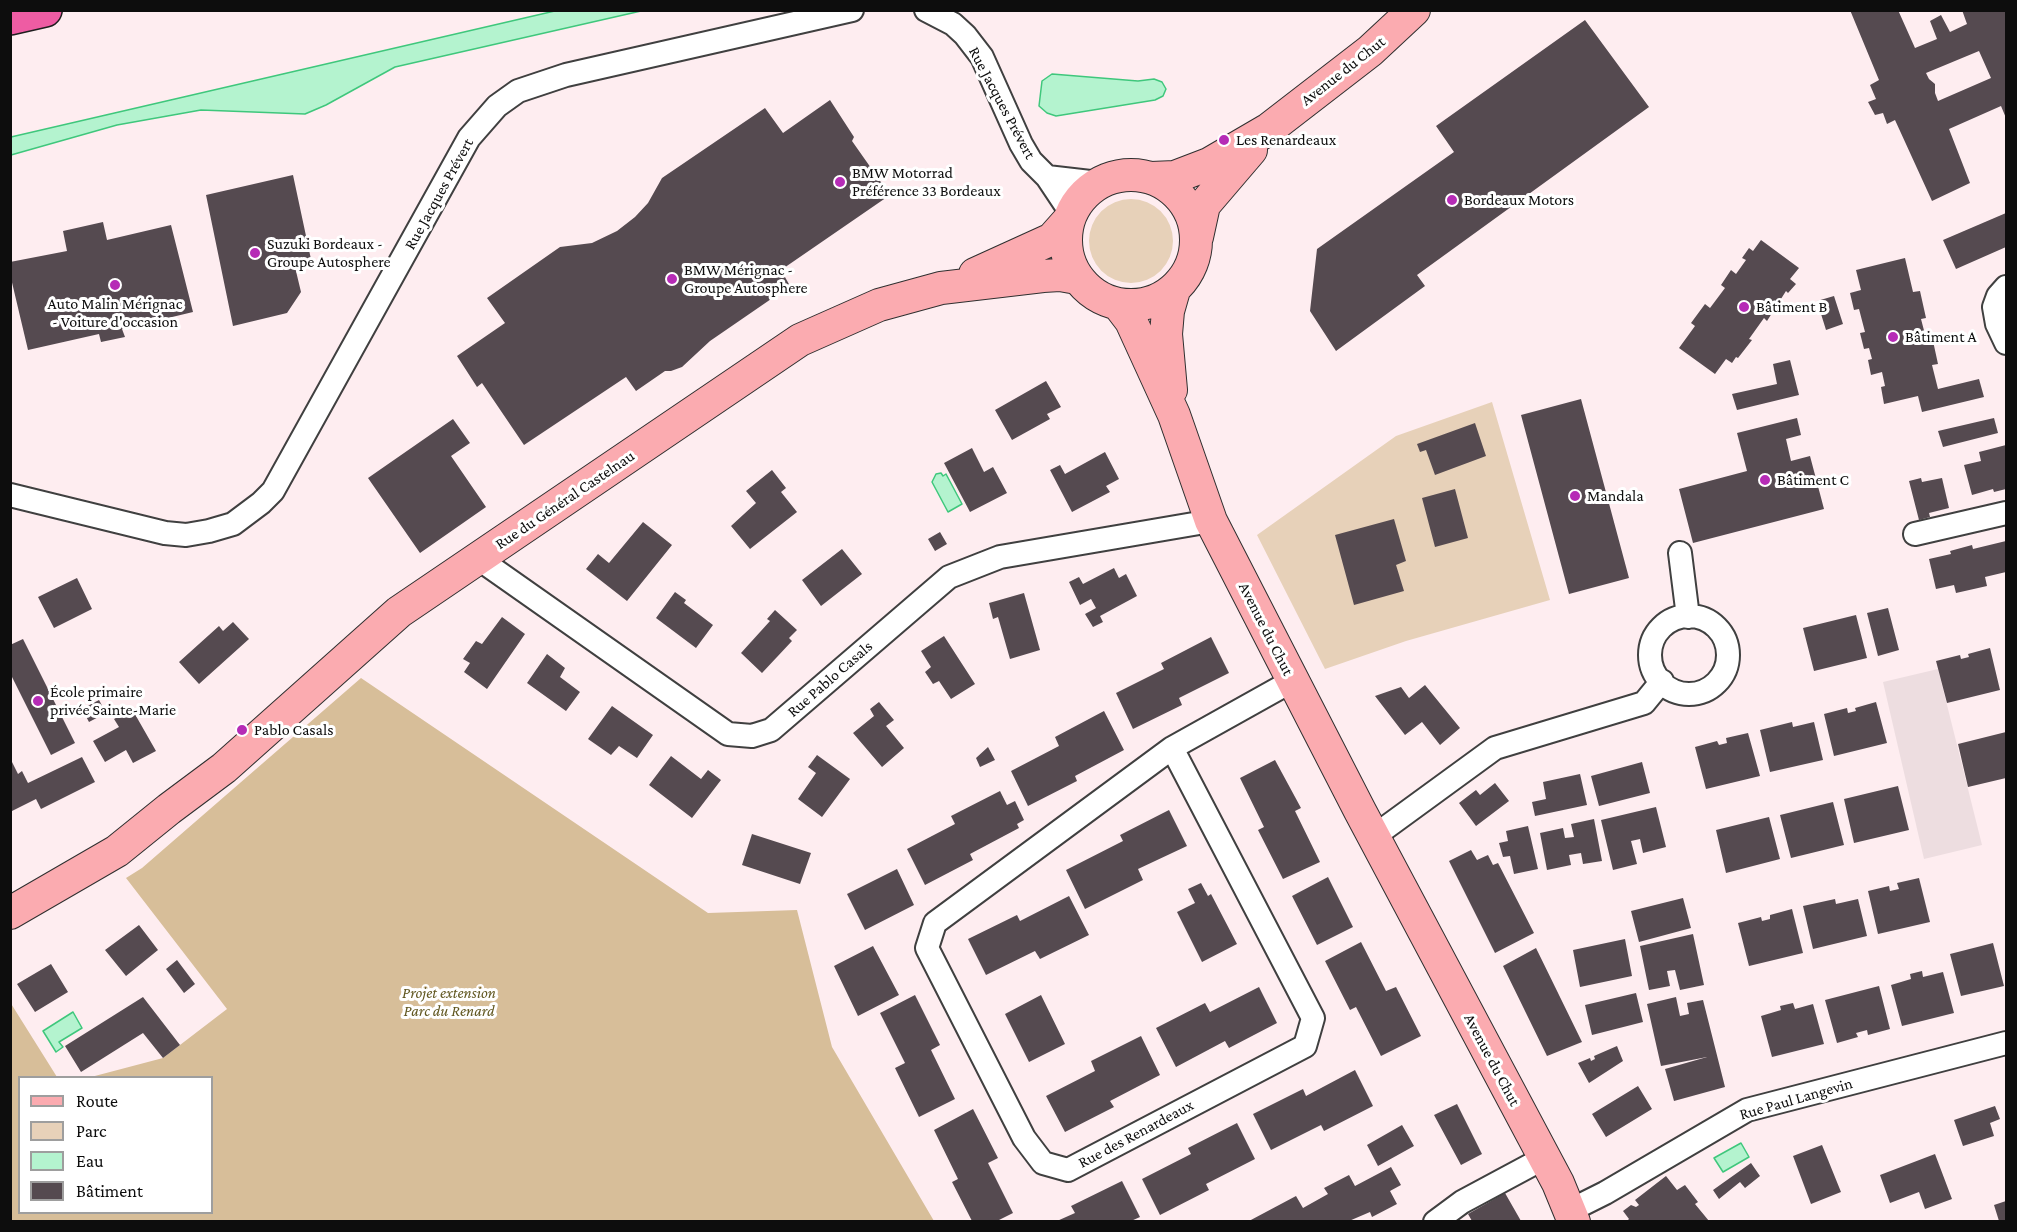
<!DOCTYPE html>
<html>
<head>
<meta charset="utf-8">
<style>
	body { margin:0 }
	#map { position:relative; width:2017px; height:1232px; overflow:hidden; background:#feedf0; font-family:"Crimson Pro",serif }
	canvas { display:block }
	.frame { position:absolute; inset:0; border:12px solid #0d0d0d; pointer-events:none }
	.legend { position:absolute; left:18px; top:1076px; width:195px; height:138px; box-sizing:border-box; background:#fff; border:2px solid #9e9e9e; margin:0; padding:8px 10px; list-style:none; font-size:18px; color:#0d0d0d }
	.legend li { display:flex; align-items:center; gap:12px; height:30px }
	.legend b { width:30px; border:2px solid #9e9e9e }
</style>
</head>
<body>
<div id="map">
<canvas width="2017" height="1232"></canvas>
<div class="frame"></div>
<ul class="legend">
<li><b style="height:8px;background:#fbabb0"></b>Route</li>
<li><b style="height:16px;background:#e7d1b9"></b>Parc</li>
<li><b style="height:16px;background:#b4f3cf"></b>Eau</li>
<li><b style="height:16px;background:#554a50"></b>Bâtiment</li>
</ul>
</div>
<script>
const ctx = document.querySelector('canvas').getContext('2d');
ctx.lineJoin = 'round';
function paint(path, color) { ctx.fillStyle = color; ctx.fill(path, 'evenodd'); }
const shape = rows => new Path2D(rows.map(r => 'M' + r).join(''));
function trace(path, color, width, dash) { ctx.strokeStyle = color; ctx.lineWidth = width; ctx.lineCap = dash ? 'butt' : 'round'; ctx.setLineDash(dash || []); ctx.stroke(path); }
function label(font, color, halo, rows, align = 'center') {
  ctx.font = font + ' "Crimson Pro",serif'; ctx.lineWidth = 6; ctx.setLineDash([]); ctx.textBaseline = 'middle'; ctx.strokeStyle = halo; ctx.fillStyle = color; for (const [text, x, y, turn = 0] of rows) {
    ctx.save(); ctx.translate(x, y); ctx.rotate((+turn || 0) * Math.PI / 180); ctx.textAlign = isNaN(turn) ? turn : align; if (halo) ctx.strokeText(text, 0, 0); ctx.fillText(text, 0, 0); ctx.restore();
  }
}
paint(shape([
	'1089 241a42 42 0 1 1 84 0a42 42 0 1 1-84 0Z',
	[1492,402,1550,600,1406,641,1325,669,1257,535,1396,436]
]), '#e7d1b9');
paint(shape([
	[361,678,708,913,797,910,832,1047,934,1221,11,1221,10,1002,57,1077,20,1078,20,1212,212,1212,212,1078,91,1077,163,1058,227,1009,126,878,142,868]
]), '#d7be99');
paint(shape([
	[1938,669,1982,845,1924,859,1883,682]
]), '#eddde0');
const water = shape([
	[559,10,641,11,395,67,326,105,305,114,201,110,117,125,11,155,11,137,559,10],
	[1052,74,1138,81,1154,79,1162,82,1166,89,1163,96,1155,100,1056,116,1047,113,1039,106,1042,81,1052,74],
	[941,473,943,476,946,474,962,504,948,512,932,482,936,474,941,473],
	[73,1012,82,1028,59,1042,63,1047,56,1052,43,1031,73,1012],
	[1741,1143,1749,1157,1723,1172,1714,1158,1741,1143]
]);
paint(water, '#b4f3cf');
trace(water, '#3fc77c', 1.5);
paint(shape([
	[1850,10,1898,10,1915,48,1937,39,1930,21,1941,15,1950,32,1967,24,1962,10,2006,10,2006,118,2001,106,1949,129,1970,183,1932,201,1895,120,1887,124,1883,113,1875,115,1868,102,1876,99,1870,85,1879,80],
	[1979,51,1991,78,1938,101,1935,93,1935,84,1929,79,1926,73],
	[1585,20,1649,107,1417,275,1425,286,1336,351,1310,311,1317,249,1454,152,1436,126],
	[830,100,854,137,852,141,890,195,781,270,790,286,710,341,682,367,671,371,665,371,636,391,626,377,524,445,482,383,477,387,457,356,505,323,487,298,560,247,592,243,617,231,635,217,648,203,662,178,765,108,783,133],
	[293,175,312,264,295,267,301,292,287,313,233,326,206,195],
	[2006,213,2006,247,1956,269,1943,240],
	[103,222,107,240,171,225,193,312,122,329,125,337,101,342,99,334,28,350,10,274,10,262,67,251,63,231],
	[1761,240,1799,268,1790,279,1796,284,1788,293,1786,291,1767,321,1764,318,1749,339,1752,340,1738,358,1736,357,1732,363,1726,359,1715,374,1679,348,1695,326,1691,323,1705,304,1710,308,1725,288,1721,285,1731,270,1736,274,1746,260,1742,258,1749,248,1753,251],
	[1905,258,1913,292,1920,291,1926,318,1921,319,1927,342,1933,341,1938,364,1932,365,1938,389,1979,379,1984,397,1922,412,1918,396,1884,404,1881,387,1885,386,1882,372,1871,375,1868,360,1872,359,1869,348,1864,349,1860,333,1865,332,1859,309,1854,310,1850,293,1861,290,1856,270],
	[1834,296,1843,324,1826,330,1817,301],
	[1790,360,1799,395,1737,410,1732,394,1777,384,1773,364],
	[1046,381,1061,407,1047,414,1050,419,1012,440,995,410],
	[1581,399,1629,578,1569,594,1521,415],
	[1797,418,1801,435,1786,439,1791,461,1810,456,1824,509,1693,543,1679,489,1747,471,1737,433],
	[1994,418,1998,433,1943,447,1938,431],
	[453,419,470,443,451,456,486,507,420,553,368,478],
	[1475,423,1486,456,1435,475,1426,450,1420,452,1417,444],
	[2006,445,2006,489,1994,492,1993,489,1972,495,1964,465,1981,461,1979,452],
	[972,448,984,472,993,467,1007,493,970,512,944,463],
	[1105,452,1119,479,1106,486,1110,492,1072,512,1050,470,1060,465,1065,474],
	[772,470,786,488,781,492,797,512,750,549,731,526,756,503,746,491],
	[1921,478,1922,482,1942,478,1949,508,1929,513,1930,517,1919,520,1909,481],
	[1455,489,1468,538,1435,547,1422,498],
	[1394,519,1406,561,1396,565,1404,591,1354,605,1335,535],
	[643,522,672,545,627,601,586,569,598,554,609,563],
	[940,532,947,544,935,551,928,539],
	[2006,541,2006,572,1985,577,1987,586,1956,593,1954,585,1936,589,1929,559,1951,554,1950,551,1972,545,1973,549],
	[842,549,862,574,821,606,802,580],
	[1114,568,1119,578,1126,574,1137,596,1100,616,1103,622,1093,627,1085,614,1096,608,1091,599,1080,605,1069,582,1079,577,1083,584],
	[77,578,92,609,54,628,38,597],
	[675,592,686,600,684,603,713,625,696,648,656,618],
	[1024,593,1040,650,1010,659,998,617,993,619,989,603],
	[1888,608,1899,650,1878,656,1867,613],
	[775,610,797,630,789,638,792,641,762,673,741,653,770,621,767,619],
	[1856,615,1867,658,1814,671,1803,628],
	[502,617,525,634,487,689,464,672,470,663,463,659,476,641,482,644],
	[233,622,249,639,199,684,179,662,219,626,223,631],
	[944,636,975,684,951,699,939,681,933,684,925,672,931,667,921,651],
	[1211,637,1229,673,1179,698,1182,705,1133,729,1116,693,1164,669,1161,663],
	[23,639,75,743,51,755,10,673,10,645],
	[1990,648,2000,690,1947,703,1936,661,1960,655,1961,659,1969,657,1968,654],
	[547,654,565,668,560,677,580,692,566,711,527,683],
	[1425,685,1460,728,1440,745,1422,722,1405,735,1375,696,1401,687,1409,698],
	[99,700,106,713,89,722,82,709],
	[879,702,894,720,886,726,904,748,882,767,853,733,874,716,870,709],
	[1876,702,1887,743,1834,756,1824,714,1847,708,1848,713,1856,711,1855,708],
	[612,706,653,735,637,758,619,746,611,755,588,739],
	[132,709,156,751,133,763,126,750,105,762,93,741,119,727,114,719],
	[1104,711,1124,750,1075,776,1077,781,1028,806,1011,771,1059,746,1055,737],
	[1792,722,1793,727,1814,722,1823,760,1770,772,1760,730],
	[2006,732,2006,778,1968,787,1958,744],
	[1748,733,1760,776,1706,789,1695,747,1717,741,1719,745,1727,743,1726,738],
	[988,747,995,760,980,767,976,758],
	[817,755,850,779,822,817,798,799,816,773,808,767],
	[671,756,701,779,708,770,721,780,692,818,649,785],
	[82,757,95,782,41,809,36,799,10,812,10,758,18,774,22,771,28,783],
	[1275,760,1301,808,1295,811,1320,862,1283,879,1258,830,1264,827,1240,778],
	[1642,762,1650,793,1599,806,1591,776],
	[1580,774,1587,805,1535,816,1532,802,1546,799,1543,782],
	[1495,783,1509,801,1476,826,1459,803,1476,790,1480,795],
	[1898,786,1909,830,1854,843,1844,799],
	[1000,791,1007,805,1015,801,1024,820,1017,824,1019,828,970,854,973,860,925,885,907,849,955,824,951,816],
	[1833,802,1844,845,1791,858,1780,815],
	[1656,807,1666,847,1643,853,1640,839,1631,841,1637,864,1613,870,1601,820],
	[1169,810,1187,846,1138,869,1143,880,1085,909,1066,870,1123,841,1120,835],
	[1769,817,1780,859,1726,873,1716,830],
	[1594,819,1602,861,1583,864,1581,853,1569,855,1571,865,1547,870,1540,833,1563,828,1565,838,1574,837,1571,824],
	[1528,826,1538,869,1514,874,1510,856,1503,857,1499,843,1508,841,1506,831],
	[752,834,811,853,800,884,742,865],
	[1471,850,1477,860,1488,855,1493,865,1498,863,1534,933,1495,953,1449,861],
	[897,869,914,905,865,930,847,894],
	[1328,877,1353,927,1317,945,1292,896],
	[1919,878,1930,922,1878,934,1868,891,1889,886,1890,891,1899,889,1897,883],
	[1201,883,1208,896,1211,894,1237,944,1202,962,1177,912,1195,903,1188,889],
	[1069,896,1089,935,1040,959,1035,951,986,975,968,939,1017,915,1020,921],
	[1683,898,1691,928,1639,942,1631,911],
	[1835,899,1836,904,1858,899,1867,936,1813,949,1803,906],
	[1792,909,1803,953,1749,966,1738,923,1761,917,1762,921,1770,919,1770,915],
	[139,925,158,950,126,976,105,950],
	[1693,934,1704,985,1680,990,1675,970,1667,971,1670,986,1649,990,1640,946],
	[1625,939,1632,976,1580,987,1573,950],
	[1361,942,1386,991,1396,987,1421,1036,1381,1056,1356,1007,1350,1010,1325,961],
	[1993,943,2004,986,1961,996,1950,954],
	[873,946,899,995,858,1016,834,966],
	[1536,948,1582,1042,1547,1056,1503,966],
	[177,960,195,984,184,993,166,969],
	[51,964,68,992,35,1012,17,984],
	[1922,971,1923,977,1943,972,1954,1013,1902,1026,1891,985,1911,979,1910,974],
	[1879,986,1890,1029,1868,1035,1867,1030,1856,1033,1858,1037,1837,1043,1825,1000],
	[1259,987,1277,1023,1229,1048,1225,1041,1176,1067,1156,1028,1205,1003,1210,1012],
	[1636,993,1643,1022,1592,1035,1585,1005],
	[915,995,940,1045,931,1050,955,1099,919,1117,895,1068,905,1063,880,1013],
	[1041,995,1065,1044,1029,1062,1005,1014],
	[143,997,180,1045,163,1058,143,1033,81,1072,65,1046],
	[1676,997,1680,1016,1689,1014,1687,1003,1703,1000,1725,1087,1674,1101,1665,1069,1707,1057,1661,1066,1647,1004],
	[1793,1003,1795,1009,1813,1004,1824,1044,1772,1057,1761,1016,1781,1010,1780,1006],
	[1141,1036,1160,1075,1110,1101,1114,1107,1065,1132,1046,1096,1095,1071,1091,1061],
	[1617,1046,1623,1061,1589,1083,1578,1063,1590,1058,1591,1061,1595,1059,1594,1056],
	[1355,1070,1373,1106,1324,1131,1321,1125,1271,1150,1253,1114,1303,1089,1306,1096],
	[1638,1086,1652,1109,1606,1137,1592,1114],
	[1457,1104,1482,1154,1461,1165,1434,1115],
	[1995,1106,2000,1119,1990,1123,1994,1136,1963,1146,1954,1120],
	[973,1109,998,1158,988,1163,1013,1213,997,1221,972,1221,952,1182,958,1179,934,1130],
	[1237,1123,1255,1159,1206,1184,1209,1190,1160,1215,1142,1179,1191,1154,1188,1148],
	[1402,1125,1414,1146,1378,1166,1367,1145],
	[1822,1145,1841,1192,1811,1204,1793,1156],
	[1935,1154,1952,1199,1925,1209,1919,1192,1890,1203,1880,1175],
	[1751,1163,1760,1176,1745,1188,1740,1182,1719,1199,1713,1190],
	[1391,1167,1401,1185,1390,1191,1397,1204,1372,1217,1370,1212,1349,1221,1249,1221,1296,1196,1303,1208,1328,1194,1324,1188,1349,1175,1355,1186],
	[1666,1176,1677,1190,1685,1185,1698,1202,1695,1204,1709,1221,1627,1221,1629,1219,1623,1211,1631,1205,1636,1207,1639,1205,1635,1200],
	[1122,1181,1140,1217,1131,1221,1057,1221,1075,1213,1071,1206],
	[1505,1193,1521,1221,1472,1221,1468,1214],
	[2006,1201,2006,1221,1999,1221,1994,1205]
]), '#554a50');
const street = shape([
	[926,10,953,24,965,35,982,57,1021,144,1031,161,1047,177,1071,213],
	[1047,177,1099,183],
	[2006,287,1998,296,1994,307,1997,324,2006,343],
	[10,495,165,533,186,535,209,531,233,524,261,503,273,491,469,138,497,106,518,91,566,75,852,10],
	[1915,534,2006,513],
	[1680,553,1688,617],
	[479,559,728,734,752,736,771,730,949,577,1000,557,1211,521],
	'1650 655a39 39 0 1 1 78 0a39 39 0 1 1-78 0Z',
	[1172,748,1313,1018,1305,1046,1068,1170,1043,1163,1024,1138,927,948,935,923,1172,748,1292,681],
	[1373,837,1495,748,1644,703,1662,681],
	[1569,1211,1605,1193,1747,1110,2006,1043],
	[1435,1222,1462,1202,1544,1158]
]);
const secondary = shape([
	'1066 240a65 65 0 1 1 130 0a65 65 0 1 1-130 0Z',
	[1151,178,1175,177,1209,164,1269,129,1370,51,1414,10],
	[1197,237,1204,205,1251,150],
	[975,274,1052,239,1068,221],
	[1118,304,1131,321,1174,415,1211,521,1360,811,1558,1183,1574,1222],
	[1171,390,1166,334,1168,311,1174,290],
	[10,913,117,851,169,809,224,768,399,612,800,340,879,305,941,288,1043,276,1060,275,1077,278]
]);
const highway = shape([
	[10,18,45,10]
]);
trace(street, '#404040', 26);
trace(secondary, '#2f2f2f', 34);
trace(highway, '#1e1e1e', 36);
trace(street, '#fff', 22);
trace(secondary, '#fbabb0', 32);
trace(highway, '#ee5ca3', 33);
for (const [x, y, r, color] of [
	[1224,140,6,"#b62bb6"],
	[840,182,6,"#b62bb6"],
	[1452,200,6,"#b62bb6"],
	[255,253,6,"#b62bb6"],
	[672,279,6,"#b62bb6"],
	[115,285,6,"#b62bb6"],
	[1744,307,6,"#b62bb6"],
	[1893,337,6,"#b62bb6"],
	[1765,480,6,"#b62bb6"],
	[1575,496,6,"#b62bb6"],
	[38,701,6,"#b62bb6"],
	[242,730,6,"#b62bb6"]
]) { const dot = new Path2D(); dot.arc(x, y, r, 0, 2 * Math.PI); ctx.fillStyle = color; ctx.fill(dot); trace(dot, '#fff', 2); }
label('16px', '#0d0d0d', '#fff', [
	["Avenue du Chut",1343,71,-38],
	["Rue Jacques Prévert",1002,103,62],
	["Rue Jacques Prévert",439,194,-61],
	["Rue du Général Castelnau",565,500,-34],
	["Avenue du Chut",1266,629,63],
	["Rue Pablo Casals",830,679,-41],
	["Avenue du Chut",1492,1060,62],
	["Rue Paul Langevin",1796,1099,-16],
	["Rue des Renardeaux",1136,1134,-28]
]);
label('16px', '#0d0d0d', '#fff', [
	["Les Renardeaux",1236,140],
	["BMW Motorrad",852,173],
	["Préférence 33 Bordeaux",852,191],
	["Bordeaux Motors",1464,200],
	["Suzuki Bordeaux -",267,244],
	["Groupe Autosphere",267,262],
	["BMW Mérignac -",684,270],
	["Groupe Autosphere",684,288],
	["Auto Malin Mérignac",115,304,"center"],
	["- Voiture d'occasion",115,322,"center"],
	["Bâtiment B",1756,307],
	["Bâtiment A",1905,337],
	["Bâtiment C",1777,480],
	["Mandala",1587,496],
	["École primaire",50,692],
	["privée Sainte-Marie",50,710],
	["Pablo Casals",254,730]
], 'left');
label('italic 16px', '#615720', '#fff', [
	["Projet extension",449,993],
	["Parc du Renard",449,1011]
]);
</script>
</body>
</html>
